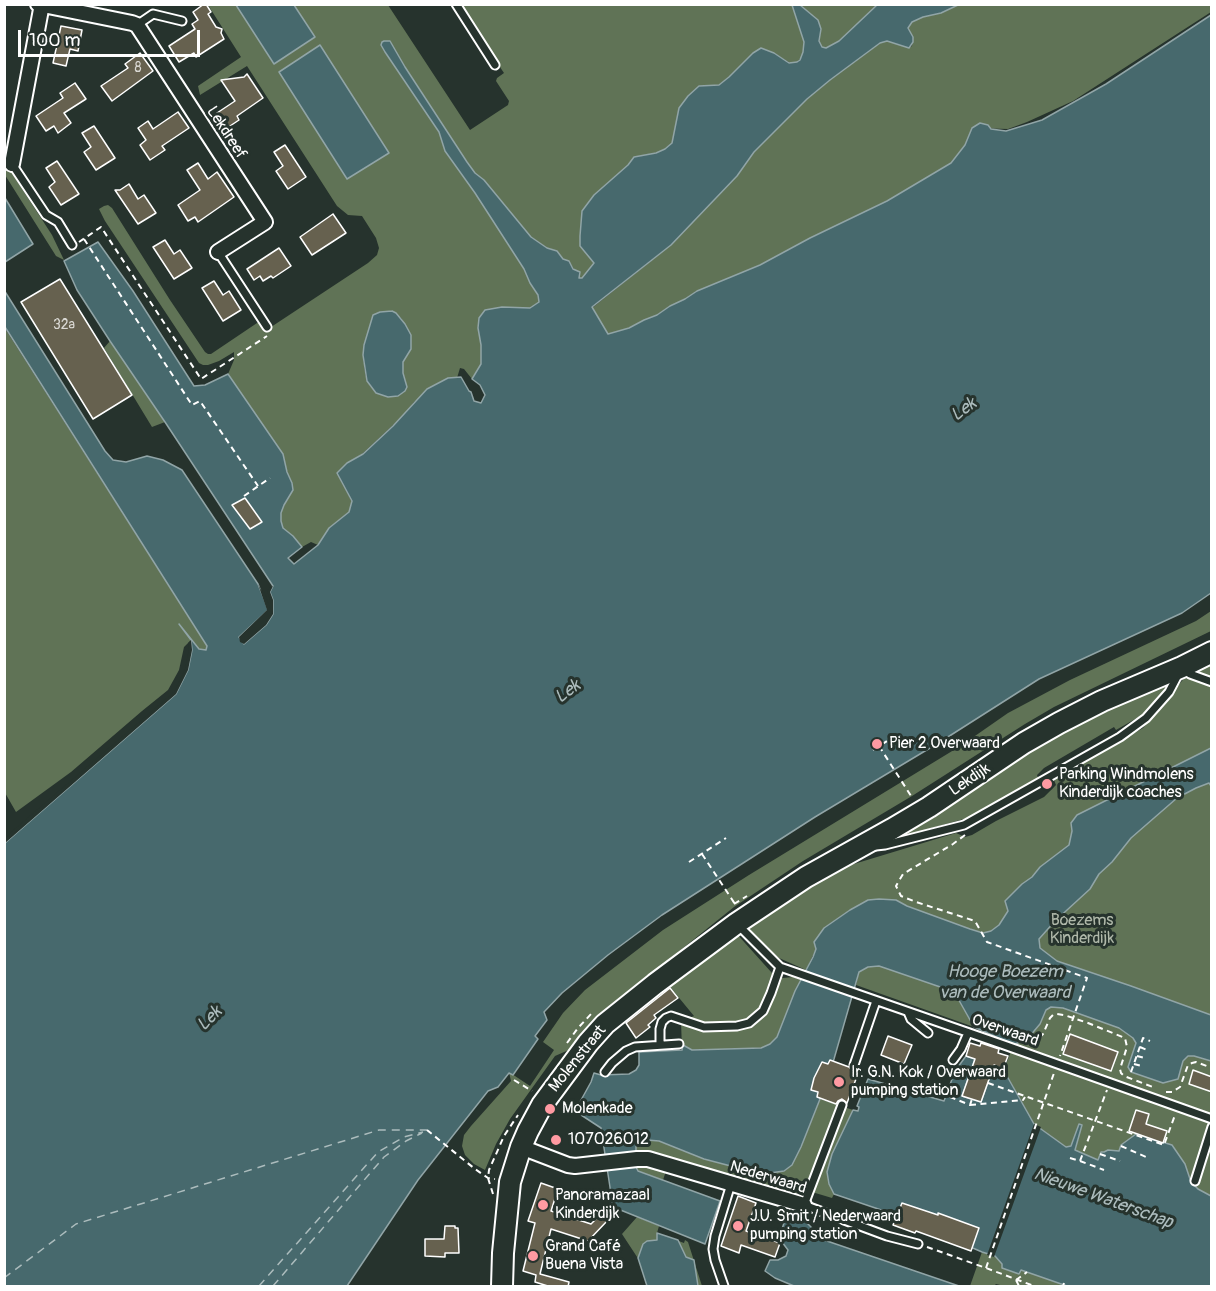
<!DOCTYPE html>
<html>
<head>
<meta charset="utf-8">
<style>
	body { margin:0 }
	#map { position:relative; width:1216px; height:1291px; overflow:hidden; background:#26332d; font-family:Pangolin,sans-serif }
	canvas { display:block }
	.frame { position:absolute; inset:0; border:6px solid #fff; pointer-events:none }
	.scale { position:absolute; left:18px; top:30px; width:182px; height:27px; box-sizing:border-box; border:3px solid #fff; border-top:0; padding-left:8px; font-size:18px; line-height:21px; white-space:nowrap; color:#fff; -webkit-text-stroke:4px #26332d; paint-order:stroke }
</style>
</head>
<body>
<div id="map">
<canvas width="1216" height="1291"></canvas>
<div class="frame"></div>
<div class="scale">100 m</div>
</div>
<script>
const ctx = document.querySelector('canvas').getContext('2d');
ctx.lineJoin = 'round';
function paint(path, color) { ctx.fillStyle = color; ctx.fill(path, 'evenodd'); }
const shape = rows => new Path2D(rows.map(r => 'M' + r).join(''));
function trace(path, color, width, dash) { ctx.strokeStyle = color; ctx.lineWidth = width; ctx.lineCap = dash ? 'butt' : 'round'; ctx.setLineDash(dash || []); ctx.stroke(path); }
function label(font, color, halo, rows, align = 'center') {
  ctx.font = font + ' Pangolin,sans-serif'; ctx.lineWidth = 6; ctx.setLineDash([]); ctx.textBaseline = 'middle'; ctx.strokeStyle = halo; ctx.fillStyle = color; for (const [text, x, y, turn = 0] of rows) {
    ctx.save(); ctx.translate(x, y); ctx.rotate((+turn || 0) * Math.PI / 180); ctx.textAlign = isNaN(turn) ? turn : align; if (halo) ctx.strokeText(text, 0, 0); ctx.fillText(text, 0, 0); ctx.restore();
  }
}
paint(shape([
	[958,4,1211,5,1211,12,1073,101,1027,122,1008,129,972,128,965,145,951,163,887,201,810,238,760,265,697,291,685,299,670,306,657,315,644,321,629,328,608,334,592,308,671,245,737,176,754,152,807,99,830,80,880,43,887,41,909,48,912,46,913,37,908,28,912,22,923,17,941,13],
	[208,5,236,5,274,64,315,37,294,5,388,5,470,130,508,105,509,101,496,81,497,78,504,73,458,5,792,5,805,42,802,57,797,62,790,63,774,53,753,53,729,77,719,85,699,86,688,96,679,108,672,143,665,149,656,153,634,157,628,165,594,195,582,212,580,236,580,246,594,263,582,278,579,278,569,261,563,259,557,251,547,248,531,237,484,180,475,173,467,162,405,67,390,41,385,52,439,132,445,151,475,193,524,269,530,283,538,295,539,302,530,308,517,308,479,318,478,328,481,345,481,364,472,379,464,369,460,368,457,378,448,378,414,402,405,414,362,454,347,463,337,473,352,502,349,512,329,528,318,545,311,542,302,547,293,536,283,528,281,521,281,513,284,505,293,490,292,483,287,472,283,454,228,374,234,360,234,352,219,361,208,365,203,365,199,363,105,221,99,209,104,206,108,205,112,208,170,300,205,352,208,354,211,354,260,321,268,329,368,263,377,255,379,248,376,238,362,216,348,215,337,206,247,66,200,95,198,86,241,57],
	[320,46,389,153,346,179],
	[391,311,401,318,411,335,411,349,403,362,403,373,406,383,405,391,398,396,393,397,371,387,367,381,365,372,363,355,380,312],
	[800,5,877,5,839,41,826,48,822,47,819,41,821,29,818,20],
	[4,161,52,235,64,260,56,256,5,175],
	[4,327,207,646,206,650,199,649,191,640,184,647,179,670,168,690,142,711,71,772,16,812,4,791],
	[110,341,165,422,152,427,104,348],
	[1211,611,1211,631,1054,707,1025,724,912,796,803,861,734,907,611,1006,595,1020,571,1049,555,1056,510,1119,496,1144,485,1170,474,1164,465,1155,462,1146,464,1135,471,1126,511,1081,509,1072,530,1086,554,1050,543,1042,563,1013,585,990,663,930,749,875,962,745,1008,713,1070,680,1196,621],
	[1211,660,1211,1286,1004,1286,996,1284,994,1286,970,1286,982,1252,995,1256,1002,1264,1019,1274,1075,1150,1079,1125,1071,1146,1066,1147,1034,1124,1004,1070,1011,1051,1016,1044,974,1027,856,985,859,972,868,967,877,966,889,900,868,900,850,910,824,928,815,942,816,949,806,970,779,958,771,952,753,934,750,929,751,922,840,863,844,867,956,833,965,837,972,835,996,821,1044,797,1056,785,1054,780,1143,728,1186,676],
	[1170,679,1170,683,1144,714,1116,730,1114,727,1044,768,1037,775,1038,778,1011,795,971,817,889,840,1046,736],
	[736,933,772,973,783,978,793,977,801,980,777,1037,770,1044,761,1048,692,1050,683,1046,682,1050,681,1021,694,1016,666,982],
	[820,1099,853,1110,832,1154,829,1184,834,1194,832,1198,802,1189,792,1196,668,1165,663,1180,638,1171,636,1167,634,1154,636,1153,636,1139,659,1141,704,1159,746,1170,770,1173,784,1171,792,1165,801,1147],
	[637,1217,659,1226,657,1233,684,1243,685,1240,688,1242,702,1286,650,1286,641,1263,622,1234]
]), '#607356');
const water = shape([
	[236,5,294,5,315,37,274,64,236,5],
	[792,5,800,5,818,20,821,29,819,41,822,47,826,48,839,41,877,5,958,5,941,13,923,17,912,22,908,28,913,37,913,42,909,48,887,41,880,43,830,80,807,99,754,152,737,176,671,245,592,307,608,334,629,328,644,320,657,315,670,306,685,299,697,291,760,265,810,238,887,201,951,163,965,145,972,128,980,123,988,125,991,129,1006,131,1042,120,1106,84,1211,15,1211,593,1182,613,1039,679,940,742,815,817,662,915,608,955,562,993,544,1012,547,1020,535,1036,538,1039,513,1075,509,1073,498,1087,488,1091,418,1180,347,1286,5,1286,5,843,176,694,188,670,192,650,191,640,179,624,199,649,206,650,207,646,5,327,4,290,105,451,113,460,126,462,147,456,163,460,182,470,258,584,264,599,268,610,239,637,244,644,266,625,273,614,273,600,270,592,273,586,165,422,110,341,77,290,64,261,98,242,133,291,194,386,205,385,228,374,283,454,287,472,292,483,293,490,284,505,281,513,281,521,283,528,293,536,302,547,288,558,294,564,318,545,329,528,349,512,352,501,337,473,347,463,363,454,393,426,427,389,448,378,461,377,469,391,471,392,474,401,481,403,485,395,480,385,472,379,481,364,481,345,478,328,479,318,485,310,502,307,530,308,539,302,538,295,530,283,524,269,475,193,445,151,439,132,385,52,381,45,382,42,384,41,390,41,405,67,467,162,475,173,484,180,531,237,547,248,557,251,563,259,569,261,573,269,580,272,579,278,582,278,594,263,580,246,580,236,582,211,594,195,628,165,634,157,656,153,665,149,672,143,679,108,688,96,699,86,719,85,729,77,753,53,761,48,774,53,789,63,797,62,800,60,803,52,804,42,792,5],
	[320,45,389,153,347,179,279,72,320,45],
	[5,198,33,244,5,262,4,262,5,198],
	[392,311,396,313,405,324,411,335,411,349,403,362,403,373,407,387,405,391,398,396,388,397,376,393,367,381,363,355,364,345,373,315,380,312,392,311],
	[1211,748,1211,786,1209,783,1196,788,1177,798,1131,838,1112,862,1099,874,1090,889,1055,921,1039,939,1040,948,1057,961,1131,986,1211,1015,1211,1061,1194,1056,1188,1056,1183,1061,1178,1079,1163,1083,1131,1072,1128,1067,1136,1043,1133,1038,1119,1028,1063,1008,1051,1007,1046,1010,1040,1024,1029,1037,1014,1045,974,1027,956,995,949,990,879,966,868,967,859,972,834,1059,820,1099,801,1147,792,1165,784,1171,770,1173,746,1170,704,1159,659,1141,636,1139,636,1153,634,1154,636,1167,638,1171,720,1201,711,1227,705,1244,613,1207,601,1128,575,1111,591,1082,594,1073,601,1075,629,1074,636,1070,639,1065,639,1052,682,1050,683,1045,692,1050,761,1048,770,1044,777,1037,795,991,813,957,816,949,814,942,824,928,850,910,868,900,879,899,896,900,907,906,970,929,983,933,991,931,999,925,1008,911,1005,901,1022,884,1032,877,1040,867,1069,845,1072,831,1071,823,1077,815,1211,748],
	[966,1056,975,1059,962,1096,981,1102,994,1065,1003,1069,1034,1124,1066,1147,1071,1146,1079,1124,1082,1125,1075,1150,1098,1160,1101,1152,1104,1152,1108,1150,1119,1151,1121,1145,1136,1134,1172,1145,1185,1164,1191,1182,1198,1189,1211,1196,1211,1286,1067,1286,1021,1270,1019,1274,1002,1268,1002,1264,995,1256,982,1252,899,1216,834,1194,829,1184,827,1172,832,1154,853,1110,858,1111,859,1107,857,1106,868,1079,944,1101,955,1071,966,1056],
	[787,1214,804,1220,824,1240,959,1286,794,1286,775,1278,765,1271,770,1260,778,1260,786,1256,788,1250,779,1238,787,1214],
	[657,1233,678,1240,686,1257,694,1260,698,1286,647,1286,638,1258,643,1244,647,1241,657,1240,657,1233]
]);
paint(water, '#47696d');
trace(water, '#91a5a7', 1.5);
paint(shape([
	[258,584,261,590,264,591,270,608,270,600,267,591,269,588,273,586,270,592,273,600,273,614,266,625,244,644,240,642,239,637,267,610],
	[191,640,192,650,188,670,176,694,5,843,4,839,17,827,174,692,185,669,189,649,188,643],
	[1034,1124,1041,1127,994,1257,987,1255]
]), '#26332d');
trace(shape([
	[4,1278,76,1224,379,1130,427,1130],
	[259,1286,378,1152,404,1137,423,1132],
	[273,1286,384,1157,406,1141,422,1133]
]), '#acbcbd', 1.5, [8, 6]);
const building = shape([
	[204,4,206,4,211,12,208,14,216,27,222,29,221,33,224,39,196,57,194,53,179,62,169,46,195,29,192,24,198,20,193,12,204,4],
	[61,26,82,30,78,51,70,49,66,66,53,63,61,26],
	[140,53,153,71,112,101,101,86,128,68,125,64,140,53],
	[247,74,263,98,237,116,239,120,224,130,214,115,235,101,221,80,244,77,247,74],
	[75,83,86,99,64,113,71,123,58,133,54,126,46,131,36,116,63,98,60,93,75,83],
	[178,112,189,128,162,146,165,150,150,160,140,145,146,140,138,128,148,121,153,129,178,112],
	[94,126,115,158,96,170,84,152,91,147,82,133,94,126],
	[285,145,306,177,288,189,276,171,283,166,274,152,285,145],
	[57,161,79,194,61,205,49,187,55,182,46,168,57,161],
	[198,163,208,179,217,172,234,197,198,222,195,217,188,221,178,205,200,190,187,170,198,163],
	[129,184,138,199,144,195,156,213,138,224,115,190,120,190,129,184],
	[333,214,346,233,312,255,300,237,333,214],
	[165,240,174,254,180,250,192,268,174,279,153,247,165,240],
	[279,248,291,266,273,278,271,276,263,281,260,276,254,280,247,269,279,248],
	[60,279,132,395,93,419,21,302,60,279],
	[214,281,223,295,229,291,241,310,223,321,202,288,214,281],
	[245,498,262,522,250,529,232,505,245,498],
	[670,988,678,998,654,1015,656,1018,648,1025,650,1027,636,1038,626,1023,670,988],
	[1070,1034,1118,1052,1111,1071,1063,1054,1070,1034],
	[888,1036,912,1045,904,1064,881,1055,888,1036],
	[970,1043,980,1046,981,1043,999,1049,998,1053,1008,1056,1003,1069,994,1065,981,1102,962,1096,975,1059,966,1056,970,1043],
	[830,1060,849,1067,852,1070,859,1071,847,1103,842,1099,838,1101,836,1104,817,1097,818,1092,811,1090,814,1078,822,1062,828,1064,830,1060],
	[1193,1070,1212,1077,1212,1092,1189,1084,1193,1070],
	[1136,1110,1149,1114,1146,1124,1167,1131,1163,1143,1129,1131,1136,1110],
	[541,1183,558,1189,551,1211,591,1224,602,1213,608,1220,588,1241,551,1229,540,1274,569,1282,568,1287,551,1287,535,1282,536,1275,523,1271,535,1223,528,1221,541,1183],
	[738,1196,756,1203,746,1231,780,1243,775,1257,741,1245,739,1253,721,1246,738,1196],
	[902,1203,938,1215,938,1213,979,1228,971,1251,916,1231,915,1233,893,1225,902,1203],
	[445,1226,455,1226,455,1228,458,1228,459,1253,445,1253,445,1257,425,1256,425,1239,444,1239,445,1226]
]);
paint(building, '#66614f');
trace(building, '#fff', 1.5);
const lane = shape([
	[456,4,495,65],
	[137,25,153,14,182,21],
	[12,164,46,215,58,222,72,245],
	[218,252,267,327],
	[1185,670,1190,674,1212,682],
	[876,846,885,845,964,825,1120,737,1146,718,1169,692,1179,673],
	[738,925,780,967,1004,1045,1212,1119],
	[908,1012,911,1019,928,1033],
	[660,1045,660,1029,662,1022,666,1018,671,1016,704,1027,737,1026,749,1023,763,1011,771,993,780,967],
	[953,1060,961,1049,968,1033],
	[854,1065,876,1001],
	[605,1072,612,1063,626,1051,635,1047,679,1044],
	[842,1105,804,1205,887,1236,918,1244],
	[1195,1181,1212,1127],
	[724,1286,715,1260,713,1249,715,1236,731,1184]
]);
const street = shape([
	[38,4,132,23,137,25,265,222,218,252],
	[12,164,42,4],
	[521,1147,568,1165,575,1166,637,1159,648,1159,804,1205]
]);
const secondary = shape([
	[502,1286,503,1253,510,1182,521,1147,528,1131,542,1105,588,1043,605,1024,655,984,737,923,806,877,892,829,929,807,1024,743,1059,723,1102,701,1182,667,1212,652]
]);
trace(lane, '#fff', 11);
trace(street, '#fff', 18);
trace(secondary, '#fff', 24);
trace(shape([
	[84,239,192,405,200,401,258,486],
	[79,242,101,227,201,379,267,336],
	[244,496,270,478],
	[879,746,913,799],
	[873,750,887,741],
	[965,835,953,844,903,874,896,886,901,896,916,902,975,921,987,942,1087,978,1060,1056],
	[702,854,735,904],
	[689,862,726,838],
	[734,904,747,896],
	[567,1043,578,1028,592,1013],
	[1030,1043,1040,1037,1043,1034,1050,1018,1053,1015,1057,1014,1064,1015,1088,1023,1125,1038,1127,1047,1120,1069,1121,1073,1124,1076,1153,1087],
	[1140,1047,1147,1050],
	[1137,1056,1145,1058],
	[1134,1064,1142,1066],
	[961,1066,970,1073],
	[1131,1072,1143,1038,1150,1041],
	[514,1080,532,1091],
	[988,1083,1164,1145,1175,1115],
	[1166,1092,1172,1092,1180,1087,1188,1065,1192,1063,1196,1062,1212,1068],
	[940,1093,970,1105,972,1099],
	[970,1105,1023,1100,1025,1097],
	[427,1130,475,1169,488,1178,495,1179],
	[1121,1146,1146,1157],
	[1100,1154,1120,1161],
	[1070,1158,1080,1161,1107,1090],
	[1080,1161,1104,1170],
	[493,1194,488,1178,489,1170,504,1136,518,1115],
	[927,1247,986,1268,1034,1286],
	[986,1268,1054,1073],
	[1016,1280,1027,1272],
	[1016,1280,1019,1286],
	[1063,1286,1064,1283]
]), '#fff', 2, [6, 4.5]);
trace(lane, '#26332d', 7);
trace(street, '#26332d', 14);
trace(secondary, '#26332d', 20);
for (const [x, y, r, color] of [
	[877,744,6,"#ff9aa2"],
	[1047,784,6,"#ff9aa2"],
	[839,1082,6,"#ff9aa2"],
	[550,1109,6,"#ff9aa2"],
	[556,1140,6,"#ff9aa2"],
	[543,1205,6,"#ff9aa2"],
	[738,1226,6,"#ff9aa2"],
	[533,1256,6,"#ff9aa2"]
]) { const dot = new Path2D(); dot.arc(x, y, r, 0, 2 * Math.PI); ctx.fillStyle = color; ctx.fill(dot); trace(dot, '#26332d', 2); }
label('14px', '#d9d8d3', null, [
	["8",138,68],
	["32a",64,325]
]);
label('16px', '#fff', '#26332d', [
	["Lekdreef",226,133,57],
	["Lekdijk",970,780,-34],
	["Overwaard",1005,1031,19],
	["Molenstraat",578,1059,-51],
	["Nederwaard",768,1178,17]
]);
label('16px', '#fff', '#26332d', [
	["Pier 2 Overwaard",889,744],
	["Parking Windmolens",1059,775],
	["Kinderdijk coaches",1059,793],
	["Ir. G.N. Kok / Overwaard",851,1073],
	["pumping station",851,1091],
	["Molenkade",562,1109],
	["107026012",568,1140],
	["Panoramazaal",555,1196],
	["Kinderdijk",555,1214],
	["J.U. Smit / Nederwaard",750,1217],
	["pumping station",750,1235],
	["Grand Café",545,1247],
	["Buena Vista",545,1265]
], 'left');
label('16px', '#b0b9aa', '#26332d', [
	["Boezems",1082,921],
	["Kinderdijk",1082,939]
]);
label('italic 18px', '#acbcbd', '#26332d', [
	["Lek",964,410,-36],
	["Lek",568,692,-36],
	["Hooge Boezem",1005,972],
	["van de Overwaard",1005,993],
	["Lek",210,1019,-45],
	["Nieuwe Waterschap",1103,1199,20]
]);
</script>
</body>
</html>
